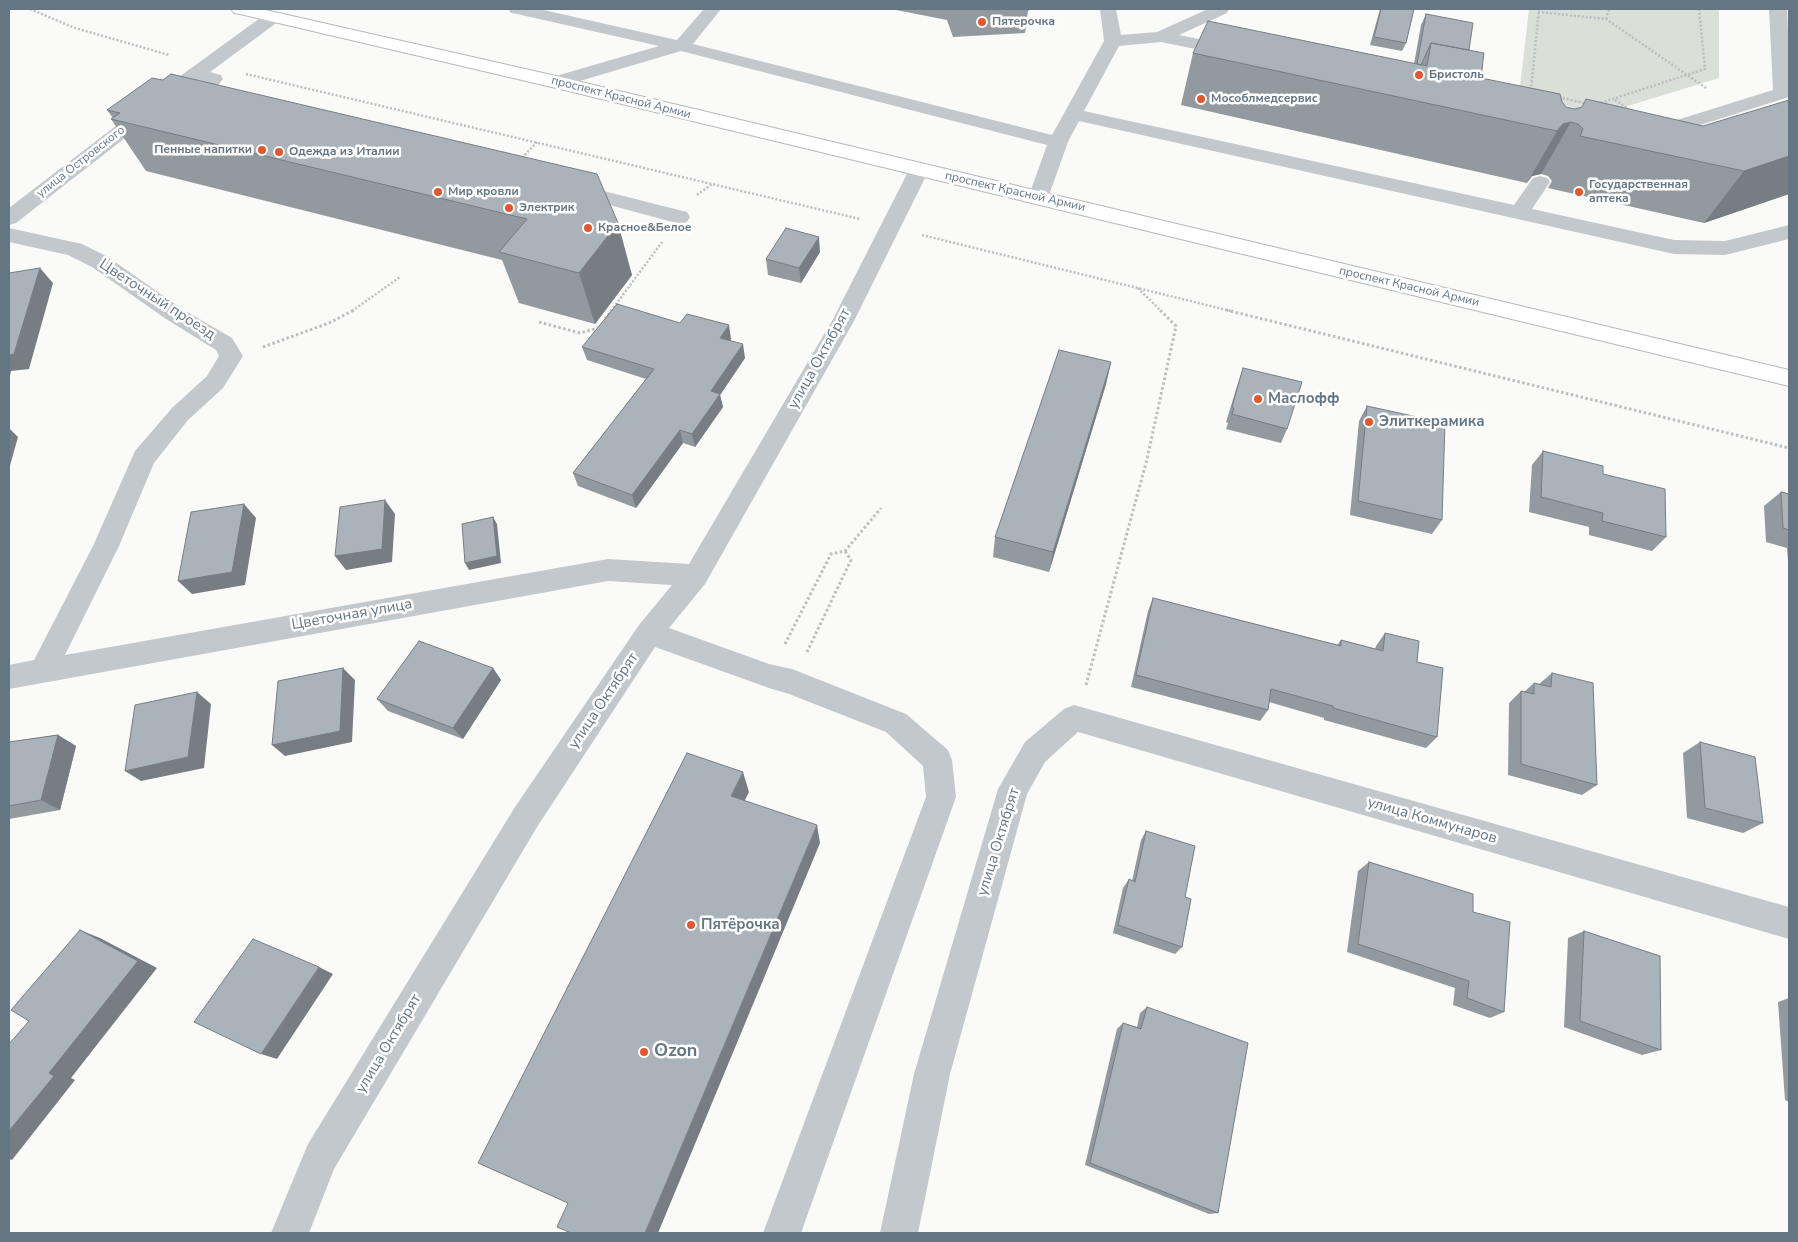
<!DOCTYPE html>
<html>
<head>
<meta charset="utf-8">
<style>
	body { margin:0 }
	#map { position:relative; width:1798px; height:1242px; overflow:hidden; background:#fafaf8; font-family:"Nunito Sans",sans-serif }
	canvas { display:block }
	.frame { position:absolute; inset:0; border:10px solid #657683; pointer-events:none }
</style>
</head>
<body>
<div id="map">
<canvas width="1798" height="1242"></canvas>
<div class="frame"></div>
</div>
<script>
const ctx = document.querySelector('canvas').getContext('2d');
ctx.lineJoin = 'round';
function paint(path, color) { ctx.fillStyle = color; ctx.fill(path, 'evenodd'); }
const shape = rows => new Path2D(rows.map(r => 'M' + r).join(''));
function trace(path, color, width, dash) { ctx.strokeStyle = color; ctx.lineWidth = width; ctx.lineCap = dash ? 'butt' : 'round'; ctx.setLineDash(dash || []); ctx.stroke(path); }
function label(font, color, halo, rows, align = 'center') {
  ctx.font = font + ' "Nunito Sans",sans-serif'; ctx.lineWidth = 5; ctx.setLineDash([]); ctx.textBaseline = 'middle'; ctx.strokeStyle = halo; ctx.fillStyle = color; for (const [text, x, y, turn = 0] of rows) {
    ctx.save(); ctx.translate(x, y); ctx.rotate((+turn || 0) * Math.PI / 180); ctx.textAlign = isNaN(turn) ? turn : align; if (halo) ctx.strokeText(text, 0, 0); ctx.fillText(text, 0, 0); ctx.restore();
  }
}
paint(shape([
	[1529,9,1719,9,1719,78,1602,114,1519,95]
]), '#dadfd7');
const major = shape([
	[231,9,261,9,556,76,1789,370,1789,386,556,88,240,14,234,13,231,9]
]);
trace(major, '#b5babe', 2);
trace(shape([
	[30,9,75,28,169,55],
	[1538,12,1606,19,1706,88],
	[1606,19,1609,9],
	[246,74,860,219],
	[1531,90,1539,9],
	[1559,97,1587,104],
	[1615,100,1631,111],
	[1597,104,1705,69,1699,9],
	[522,158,537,142],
	[697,195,712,184],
	[922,235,1231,311],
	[1138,288,1161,311],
	[352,311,400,277],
	[611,311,662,242]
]), '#bbbfc2', 2.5, [2, 2]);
trace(shape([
	[1226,310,1789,448],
	[605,319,612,310],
	[539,322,580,333,598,328],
	[263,347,329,323,354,310],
	[785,644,831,554,845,551,881,508],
	[807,652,851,560,845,551],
	[1086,685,1147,459,1176,326,1160,310]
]), '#bbbfc2', 3, [2.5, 2.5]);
paint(shape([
	[508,9,539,9,677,40,704,9,721,9,693,44,1052,135,1104,41,1100,9,1116,9,1121,35,1157,32,1208,9,1229,9,1227,13,1179,35,1241,48,1244,52,1241,56,1235,57,1161,42,1119,46,1084,111,1514,205,1533,178,1540,176,1547,178,1550,182,1532,209,1674,240,1725,241,1789,225,1789,239,1725,255,1674,254,1079,121,1068,142,1048,198,1045,203,1038,204,1031,203,1028,198,1047,145,681,51,563,86,556,88,549,86,547,82,549,78,659,46,517,14,511,13,508,9],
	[1769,9,1787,9,1789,56,1789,97,1659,138,1652,140,1645,138,1642,134,1645,130,1773,90,1769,9],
	[273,12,279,13,282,17,279,21,210,72,221,75,223,79,210,95,222,98,224,102,222,106,215,108,191,102,189,98,202,81,199,80,186,87,179,85,177,81,179,77,267,13,273,12],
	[150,103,157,105,159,109,157,113,16,223,9,225,9,208,143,105,150,103],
	[919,164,926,166,929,170,854,321,705,584,669,628,769,664,792,669,906,714,948,750,952,760,956,797,801,1233,763,1233,926,797,923,766,886,732,789,694,769,688,655,647,537,827,334,1169,309,1233,271,1233,308,1144,515,807,639,625,672,585,608,581,9,689,9,665,34,660,93,546,135,451,172,408,207,376,219,356,216,350,166,319,92,267,68,255,9,242,9,228,82,244,108,257,182,309,232,338,243,356,223,388,188,420,154,463,119,546,65,655,608,559,689,564,832,321,909,170,912,166,919,164],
	[572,183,687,212,690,217,687,222,680,224,565,193,562,189,565,185,572,183],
	[1074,705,1789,907,1789,939,1078,732,1045,762,1027,794,950,1074,918,1233,880,1233,914,1074,998,789,1025,742,1064,709,1074,705]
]), '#c3c8cc');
paint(major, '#fff');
paint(shape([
	[891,9,1032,9,1028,11,1025,33,953,37,947,20],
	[1380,9,1414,9,1406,43,1402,51,1370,45],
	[1426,14,1469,50,1481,78,1562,102,1566,107,1575,109,1703,126,1789,194,1704,223,1548,188,1552,181,1548,176,1541,174,1532,176,1527,183,1181,105,1193,53,1414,64,1421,25],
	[107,110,597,174,632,275,595,324,519,303,502,260,146,171,111,119,113,118],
	[820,252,801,283,768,275,766,259],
	[731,339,730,340,745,358,720,395,723,407,695,447,683,443,636,508,578,486,573,473,646,379,587,360,582,347],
	[1111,362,1106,384,1049,572,993,557,995,537],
	[1243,368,1287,429,1281,443,1226,429,1228,423,1226,422,1238,383],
	[1367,406,1442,520,1432,534,1350,515,1359,421],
	[1543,451,1603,474,1666,537,1652,551,1589,535,1589,527,1529,512,1532,465],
	[1781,492,1789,494,1789,573,1787,548,1766,542,1764,506],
	[1153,598,1337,645,1341,640,1375,649,1376,646,1385,633,1417,662,1437,737,1426,748,1324,720,1324,718,1269,702,1268,710,1260,721,1131,687,1148,611],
	[493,668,501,680,463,739,388,711,377,699],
	[1552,673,1597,785,1582,795,1508,775,1509,703,1521,691,1524,692,1534,683,1539,684],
	[58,735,76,746,60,810,9,819,9,742],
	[1700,742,1763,823,1743,833,1687,818,1683,753],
	[1146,831,1185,897,1182,947,1175,954,1113,933,1123,888,1129,879,1132,881,1141,840],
	[1369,862,1473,912,1504,1012,1490,1018,1453,1005,1455,988,1347,952,1358,871],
	[1584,931,1661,1050,1642,1055,1564,1027,1568,938],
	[1789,998,1789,1102,1785,1100,1778,1002],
	[1147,1007,1218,1213,1209,1214,1085,1165,1117,1029,1123,1023,1137,1027,1140,1013]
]), '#929a9f');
paint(shape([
	[1571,122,1541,174,1532,176,1527,183,1557,131,1563,124],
	[1789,156,1789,194,1704,223,1744,171],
	[618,223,632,275,595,324,579,273],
	[819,237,820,252,801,283,799,268],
	[40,268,53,283,29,369,11,371,9,381,9,355],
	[729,325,731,339,723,351,720,338],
	[743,344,745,358,720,395,723,407,695,447,692,434,711,391],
	[1111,362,1106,384,1049,572,1053,552],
	[9,428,18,437,9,469],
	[680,430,683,443,636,508,632,495],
	[385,500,395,514,392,562,346,570,335,556],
	[244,504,256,518,245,585,192,594,178,581],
	[493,517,497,524,501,563,469,570,465,563],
	[343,668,355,680,352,742,285,756,272,745],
	[493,668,501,680,463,739,453,728],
	[197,692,211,704,204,768,141,781,125,771],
	[58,735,76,746,60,810,41,800],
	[743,772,749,792,738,814,731,796],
	[817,825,820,843,658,1233,645,1233],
	[80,930,100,938,157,968,71,1078,75,1080,12,1160,9,1159,9,1131],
	[319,967,333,974,277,1059,261,1054]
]), '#777d82');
const building = shape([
	[1381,9,1414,9,1406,43,1374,37,1381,9],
	[1426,14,1473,23,1469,50,1431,43,1421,65,1417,64,1426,14],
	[1208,21,1427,66,1431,43,1484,53,1481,78,1560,94,1562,102,1566,107,1575,109,1582,107,1586,99,1703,126,1789,100,1789,156,1744,171,1580,136,1583,129,1578,124,1571,122,1563,124,1557,131,1193,53,1208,21],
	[171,74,597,174,618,223,579,273,499,252,527,219,111,119,120,113,107,110,152,78,163,80,171,74],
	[786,228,819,237,799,268,766,259,786,228],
	[40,268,14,354,9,355,9,273,40,268],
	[617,304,680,323,687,314,729,325,720,338,743,344,711,391,720,394,692,434,680,430,632,495,573,473,654,369,582,347,617,304],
	[1059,350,1111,362,1053,552,995,537,1059,350],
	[1243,368,1302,382,1287,429,1232,414,1234,408,1232,407,1243,368],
	[1367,406,1445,423,1442,520,1358,501,1367,406],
	[1543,451,1603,466,1603,474,1665,489,1666,537,1602,521,1603,513,1541,497,1543,451],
	[1781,492,1789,494,1789,530,1783,528,1781,492],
	[385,500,382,549,335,556,340,507,385,500],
	[244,504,232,572,178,581,191,512,244,504],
	[493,517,497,556,465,563,462,524,493,517],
	[1153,598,1341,646,1341,640,1383,651,1385,633,1419,641,1417,662,1443,668,1437,737,1333,708,1333,706,1271,689,1268,710,1136,675,1153,598],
	[419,641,493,668,453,728,377,699,419,641],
	[343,668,340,731,272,745,278,681,343,668],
	[1552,673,1593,683,1597,785,1521,764,1521,691,1534,694,1534,683,1551,687,1552,673],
	[197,692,188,757,125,771,135,705,197,692],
	[58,735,41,800,9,806,9,742,58,735],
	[1700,742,1755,757,1763,823,1705,808,1700,742],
	[687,753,743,772,731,796,817,825,645,1233,571,1233,557,1227,568,1203,478,1163,687,753],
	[1146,831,1195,846,1185,897,1191,899,1182,947,1118,925,1129,879,1135,882,1146,831],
	[1369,862,1473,894,1473,912,1510,922,1504,1012,1467,998,1469,981,1358,944,1369,862],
	[80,930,138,961,49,1073,54,1076,9,1131,9,1044,29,1021,11,1010,80,930],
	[1584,931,1660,956,1661,1050,1580,1021,1584,931],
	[253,939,319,967,261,1054,194,1022,253,939],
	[1147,1007,1248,1043,1218,1213,1090,1163,1123,1023,1141,1029,1147,1007]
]);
paint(building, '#aab3b9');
trace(building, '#777d82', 1);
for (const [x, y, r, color] of [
	[982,22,5,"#e4572e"],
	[1419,75,5,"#e4572e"],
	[1201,99,5,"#e4572e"],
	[262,150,5,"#e4572e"],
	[279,152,5,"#e4572e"],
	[438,192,5,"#e4572e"],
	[1579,192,5,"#e4572e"],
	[509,208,5,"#e4572e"],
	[588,228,5,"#e4572e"],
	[1258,399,5,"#e4572e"],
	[1369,422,5,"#e4572e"],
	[691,925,5,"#e4572e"],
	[644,1052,5,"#e4572e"]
]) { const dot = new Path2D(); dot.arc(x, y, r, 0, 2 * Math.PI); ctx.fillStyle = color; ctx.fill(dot); trace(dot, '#fff', 2); }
label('bold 12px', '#657683', '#fff', [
	["Пятерочка",992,22],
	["Бристоль",1429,75],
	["Мособлмедсервис",1211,99],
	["Пенные напитки",252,150,"right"],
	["Одежда из Италии",289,152],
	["Государственная",1589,185],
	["аптека",1589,199],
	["Мир кровли",448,192],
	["Электрик",519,208],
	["Красное&Белое",598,228]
], 'left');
label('12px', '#657683', '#fff', [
	["проспект Красной Армии",621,98,14],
	["улица Островского",81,162,-38],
	["проспект Красной Армии",1015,192,13],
	["проспект Красной Армии",1409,287,13]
]);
label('15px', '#657683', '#fff', [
	["Цветочный проезд",157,300,33],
	["улица Октябрят",820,359,-61],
	["Цветочная улица",352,615,-10],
	["улица Октябрят",604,701,-56],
	["улица Коммунаров",1432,821,16],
	["улица Октябрят",999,842,-73],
	["улица Октябрят",389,1044,-59]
]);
label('bold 15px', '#657683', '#fff', [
	["Маслофф",1268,399],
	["Элиткерамика",1379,422],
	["Пятёрочка",701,925]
], 'left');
label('bold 18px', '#657683', '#fff', [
	["Ozon",654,1052]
], 'left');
</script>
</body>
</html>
